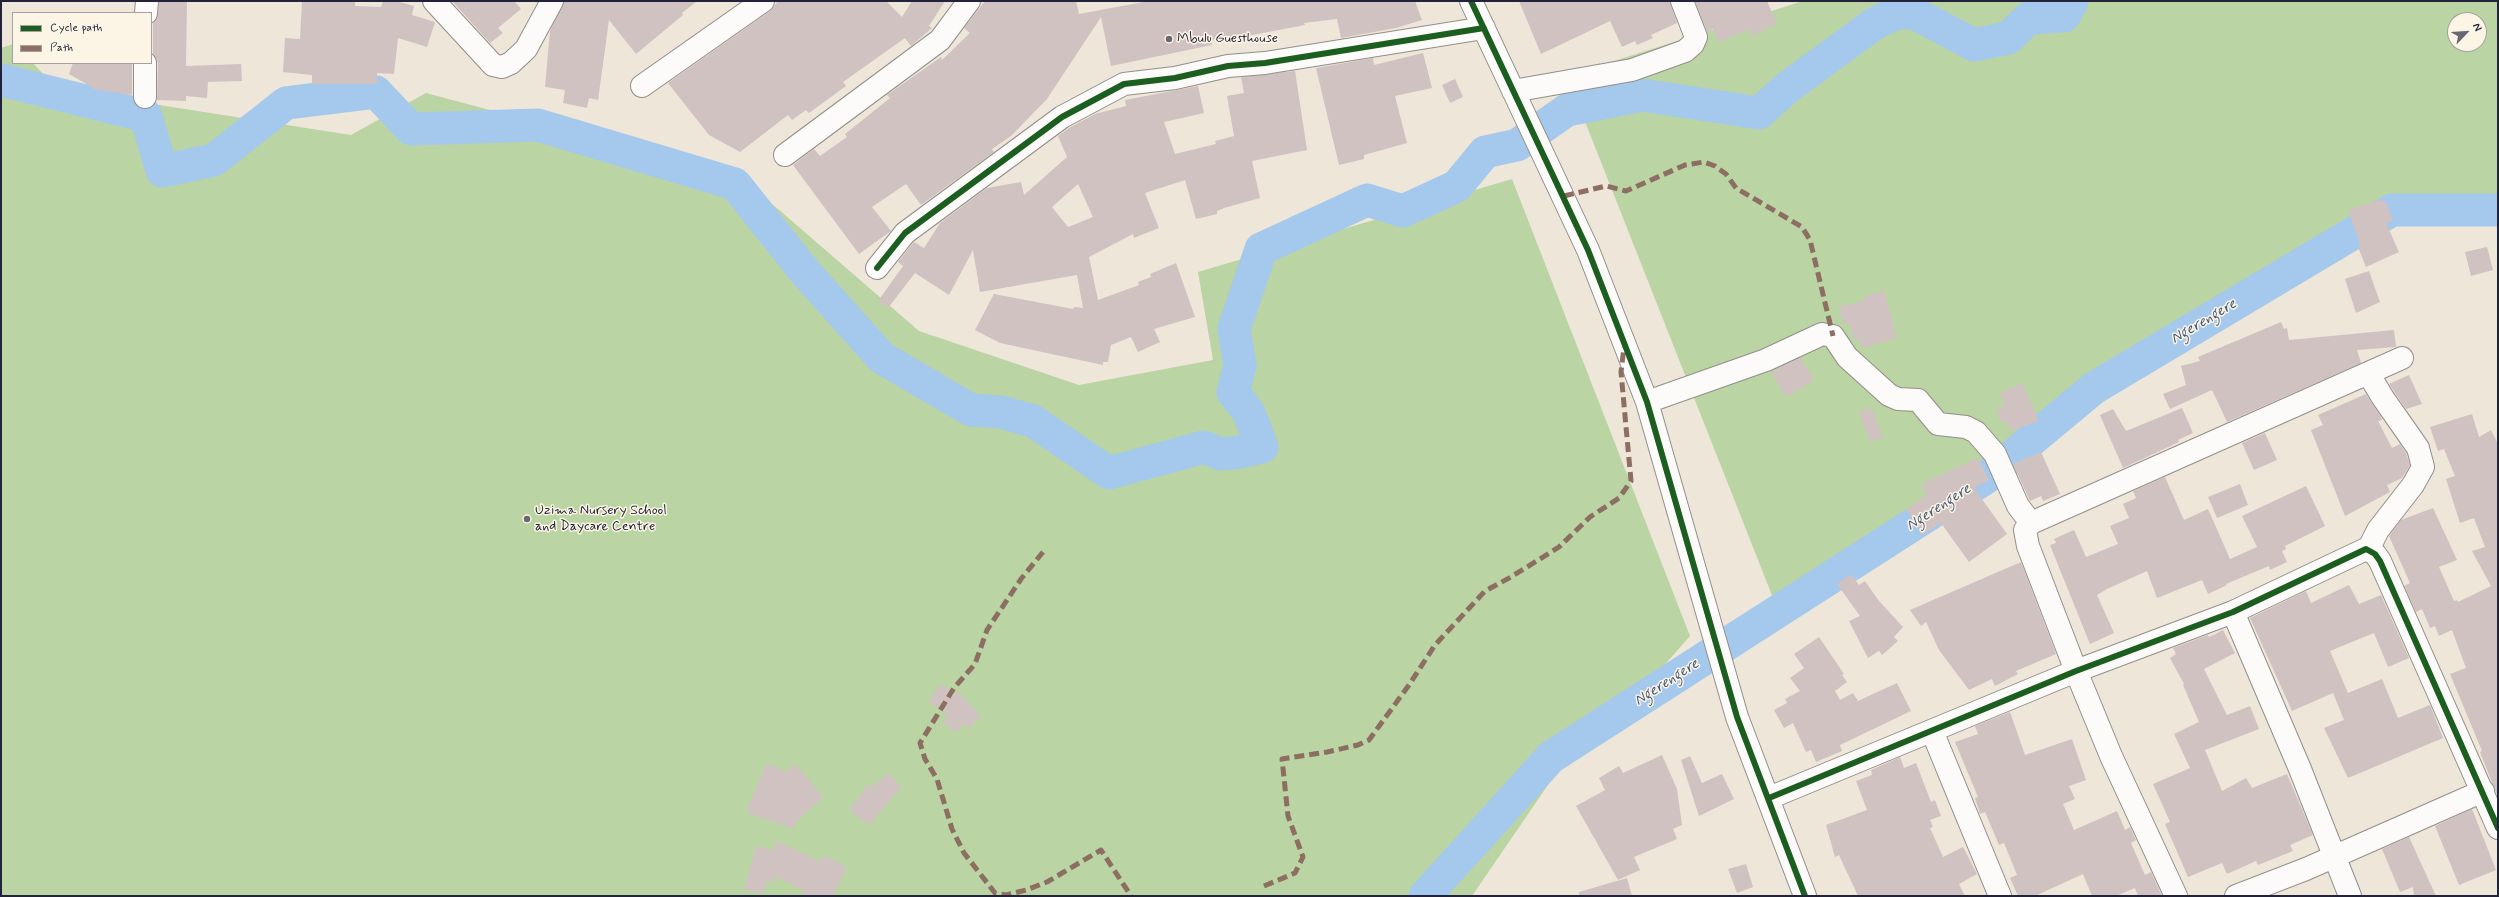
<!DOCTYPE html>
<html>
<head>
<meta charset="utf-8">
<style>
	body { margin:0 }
	#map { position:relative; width:2499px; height:897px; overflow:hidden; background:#eee6d9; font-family:Mynerve,sans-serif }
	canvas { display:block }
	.frame { position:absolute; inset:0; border:2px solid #22223b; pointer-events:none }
	.legend { position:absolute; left:12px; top:12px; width:140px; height:52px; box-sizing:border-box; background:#fcf5e5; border:1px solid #a5a1a1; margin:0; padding:5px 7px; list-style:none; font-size:12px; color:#22223b }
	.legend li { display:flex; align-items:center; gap:8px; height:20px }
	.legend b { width:20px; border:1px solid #a5a1a1 }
	.north { position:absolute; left:2447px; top:12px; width:40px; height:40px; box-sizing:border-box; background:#fcf5e5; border:1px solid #a5a1a1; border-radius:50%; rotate:65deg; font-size:11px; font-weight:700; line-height:16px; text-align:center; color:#22223b }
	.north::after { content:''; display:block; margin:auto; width:14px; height:18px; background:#696772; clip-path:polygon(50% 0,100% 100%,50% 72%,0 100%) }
</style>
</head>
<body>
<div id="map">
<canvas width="2499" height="897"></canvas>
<div class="frame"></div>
<ul class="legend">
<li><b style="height:5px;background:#1b5e20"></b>Cycle path</li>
<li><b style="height:5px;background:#8d6e63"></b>Path</li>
</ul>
<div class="north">N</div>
</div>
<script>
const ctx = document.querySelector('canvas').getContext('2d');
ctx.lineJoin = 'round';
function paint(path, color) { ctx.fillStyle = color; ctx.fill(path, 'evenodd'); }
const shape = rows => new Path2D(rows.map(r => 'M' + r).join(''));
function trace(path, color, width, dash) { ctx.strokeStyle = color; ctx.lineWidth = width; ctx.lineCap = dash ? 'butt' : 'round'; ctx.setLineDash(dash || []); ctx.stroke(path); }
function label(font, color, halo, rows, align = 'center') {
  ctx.font = font + ' Mynerve,sans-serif'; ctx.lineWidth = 3; ctx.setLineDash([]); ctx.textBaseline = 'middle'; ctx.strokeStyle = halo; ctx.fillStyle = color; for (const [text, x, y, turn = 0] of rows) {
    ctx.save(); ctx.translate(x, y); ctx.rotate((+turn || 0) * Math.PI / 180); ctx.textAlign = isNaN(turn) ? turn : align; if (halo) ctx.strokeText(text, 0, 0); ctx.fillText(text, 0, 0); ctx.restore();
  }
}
paint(shape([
	[1803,1,2498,1,2498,217,2392,210,2034,439,1915,507,1777,608,1567,76],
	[2455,20,2479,20,2479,44,2455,44],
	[13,44,13,63,33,63,57,89,351,135,426,93,741,177,919,331,1079,385,1213,360,1198,272,1512,179,1690,636,1659,671,1578,741,1472,896,1,896,1,48]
]), '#bad4a3');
trace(shape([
	[1,80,146,116,162,171,214,160,286,103,376,92,411,129,538,125,735,184,805,272,882,358,971,410,1001,412,1033,421,1109,473,1204,447,1221,454,1240,452,1262,447,1249,413,1233,392,1240,365,1234,329,1261,249,1367,200,1403,211,1457,186,1485,152,1517,145,1567,110,1642,95,1759,113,1788,87,1874,24,1896,13,1914,13,1974,45,2008,38,2029,18,2064,16,2072,1],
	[1425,896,1551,757,1987,477,2094,388,2392,210,2498,210]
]), '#a5c8ed', 33);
paint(shape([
	[159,1,187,1,186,66,241,64,242,81,208,82,207,98,186,96,186,101,157,100,158,63,153,53,153,23,158,14],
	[302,1,355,1,355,6,381,7,383,1,396,1,414,6,412,15,435,22,427,47,398,38,394,74,377,73,377,84,312,84,312,75,283,72,285,38,300,39],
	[452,1,514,1,521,9,498,28,503,33,490,43],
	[564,1,697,1,682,13,683,15,636,54,609,20,598,100,589,98,587,108,563,103,565,90,545,87,550,31],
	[778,1,886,1,902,17,912,1,945,1,929,26,932,28,911,46,905,38,843,82,846,86,809,113,806,110,792,120,788,115,740,152,709,135,668,83,770,11],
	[985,1,1076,1,1079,14,1149,1,1415,1,1422,20,1396,28,1341,38,1337,19,1304,23,1305,25,1242,37,1241,34,1211,40,1212,45,1111,66,1101,17,1047,99,1011,136,992,149,994,152,921,205,906,184,872,207,891,231,859,254,793,165,814,149,820,156,847,137,845,134,890,98,887,95,941,57,942,60,970,33,964,28],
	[1519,1,1670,1,1677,23,1651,35,1653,38,1637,45,1635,41,1622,47,1610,21,1541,54],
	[1695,1,1767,1,1777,24,1751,36,1748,29,1719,43,1713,29,1707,32],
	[1423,53,1432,88,1395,96,1407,143,1364,155,1364,159,1339,165,1316,68,1373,58,1374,65],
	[73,63,132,63,132,95,92,89,92,87,69,74],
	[1295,71,1307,150,1252,161,1260,198,1224,208,1217,211,1217,214,1196,219,1185,180,1145,193,1159,228,1134,238,1133,234,1089,257,1098,300,1139,285,1138,282,1151,277,1150,274,1176,263,1195,317,1154,329,1160,342,1138,352,1131,337,1111,345,1108,362,1103,362,1103,365,1000,343,975,330,994,294,1073,309,1074,307,1083,308,1077,275,980,292,973,250,949,295,915,273,888,308,878,301,903,266,898,262,914,242,924,248,940,223,987,188,1021,182,1024,195,1067,157,1058,136,1069,128,1095,114,1126,106,1125,100,1198,86,1204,113,1164,122,1175,154,1216,144,1215,141,1234,136,1227,96,1244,93,1241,77],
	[1078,184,1093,217,1068,227,1052,207],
	[1455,79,1463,97,1450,103,1442,85],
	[2380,200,2386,202,2393,221,2386,223,2399,252,2366,267,2358,247,2360,246,2357,235,2348,210],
	[2487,247,2493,270,2471,276,2465,252],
	[2369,271,2380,302,2356,313,2345,279],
	[1884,290,1897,338,1862,348,1859,339,1854,340,1849,323,1844,325,1839,307,1866,300,1865,296],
	[2281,322,2284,329,2287,328,2289,340,2394,330,2396,347,2357,350,2361,363,2227,422,2212,390,2170,409,2163,394,2186,385,2181,366,2200,361,2198,357],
	[1800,358,1814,380,1786,397,1771,372],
	[2409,375,2422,404,2406,409,2389,384],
	[2022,383,2039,421,2011,431,2006,421,2002,423,1996,409,2005,405,2000,393],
	[2366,394,2381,417,2382,420,2378,421,2392,448,2400,444,2406,453,2410,465,2402,478,2387,485,2390,492,2345,516,2311,430,2323,425,2318,415],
	[1872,408,1883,437,1870,442,1859,412],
	[2182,408,2193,433,2178,440,2179,442,2123,468,2100,415,2113,409,2126,431],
	[2472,414,2479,437,2491,430,2498,444,2497,795,2480,752,2482,751,2450,674,2466,668,2452,630,2439,636,2435,626,2430,628,2422,609,2416,612,2404,586,2410,583,2389,536,2401,520,2433,508,2457,560,2439,567,2454,601,2457,600,2458,602,2491,586,2472,551,2485,547,2474,518,2460,523,2446,479,2455,476,2444,449,2438,451,2430,427],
	[2265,433,2277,460,2254,470,2242,443],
	[2041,452,2060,494,2043,501,2041,496,2030,501,2013,464],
	[1978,458,1989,480,1974,488,2007,534,1969,562,1941,523,1922,535,1906,509,1924,497,1926,494,1921,484],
	[2165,477,2184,520,2208,509,2230,559,2257,547,2242,516,2306,486,2325,526,2285,546,2286,549,2282,551,2287,562,2270,570,2269,566,2226,584,2227,585,2208,594,2202,580,2157,598,2147,571,2107,589,2097,595,2114,633,2090,644,2050,545,2056,543,2054,539,2074,530,2086,557,2118,544,2110,526,2129,518,2123,504,2136,498,2133,491],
	[2240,484,2248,505,2217,518,2208,497],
	[2021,562,2056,654,2016,671,2018,674,1995,686,1992,679,1969,690,1939,650,1926,622,1921,626,1910,610],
	[1851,574,1859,585,1865,581,1879,601,1903,627,1894,637,1898,641,1882,655,1879,651,1868,658,1849,621,1860,616,1837,584],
	[2349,585,2359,604,2381,595,2409,658,2388,667,2374,633,2330,651,2348,693,2382,679,2398,718,2430,705,2443,738,2348,778,2324,728,2344,720,2333,693,2292,711,2250,618,2306,591,2311,603],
	[2223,630,2235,653,2204,669,2227,715,2250,706,2259,729,2205,750,2222,791,2246,778,2252,788,2287,774,2313,835,2290,845,2293,851,2258,865,2256,861,2227,874,2222,863,2188,877,2165,824,2170,822,2153,784,2190,768,2174,734,2199,722,2183,685,2184,684,2170,658,2176,654,2173,648,2208,635,2209,637],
	[1819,637,1844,674,1842,675,1847,682,1835,691,1840,700,1853,693,1858,701,1897,683,1911,711,1840,745,1842,751,1816,762,1811,750,1806,752,1793,723,1784,728,1774,710,1787,703,1785,699,1800,691,1790,678,1804,668,1794,654],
	[941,684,955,695,958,692,981,716,969,728,965,723,955,733,942,720,948,715,928,701],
	[2010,712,2025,755,2072,739,2086,780,2069,786,2075,799,2063,804,2074,830,2117,811,2125,830,2130,827,2136,840,2131,843,2145,875,2151,872,2162,896,2138,896,2135,888,2116,896,2092,896,2083,874,2035,896,2018,896,2010,878,2017,875,2004,843,1999,845,1985,812,1980,814,1975,798,1978,797,1955,742,1978,734,1975,726],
	[1662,755,1677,789,1682,825,1673,829,1677,839,1634,857,1640,870,1618,880,1576,806,1605,790,1599,778,1619,766,1623,773],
	[1690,756,1702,783,1722,774,1734,799,1699,816,1681,760],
	[1900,757,1904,768,1916,763,1931,802,1935,800,1941,816,1930,820,1933,827,1930,828,1943,857,1963,847,1977,874,1959,884,1965,896,1858,896,1839,855,1835,857,1826,825,1867,810,1856,781,1872,775,1871,770],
	[795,763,823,797,796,822,794,829,746,812,766,764,770,766,771,764,786,772],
	[888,773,901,787,869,825,849,810,869,784,873,787],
	[2472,809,2496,870,2459,885,2435,826],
	[2409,837,2436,896,2414,896,2413,887,2400,892,2382,849],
	[777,841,820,862,824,855,847,867,833,896,801,896,804,891,775,876,773,883,767,881,763,894,744,889,756,846,773,850],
	[1746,864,1753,887,1737,893,1728,869],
	[1627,878,1632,896,1579,896,1579,892]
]), '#d0c2c1');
const minor = shape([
	[434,1,493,65,502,67,511,63,526,49,552,1],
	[1471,1,1588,250,1647,402,1737,717,1805,896],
	[146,13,147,1],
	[642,86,763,1],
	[1513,91,1632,70,1685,51,1693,44,1696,37,1682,1],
	[145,97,145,63],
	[785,155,940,40,969,1],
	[877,268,905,233,1062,117,1124,84,1175,78,1228,66,1265,63,1484,28],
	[2368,373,2383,398,2418,448,2423,467,2413,485,2378,530,2368,550],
	[1647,402,1766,360,1822,334,1833,336,1847,357,1889,395,1898,399,1918,400,1938,424,1966,427,1976,432,1995,454,2018,506,2031,523],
	[2233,612,2300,769,2350,896],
	[1932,731,2000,896],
	[1769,798,2076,671,2233,612,2366,549,2375,554,2380,561,2498,828],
	[2176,896,2111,756,2076,671,2028,546,2025,530,2031,523,2402,358],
	[2236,896,2306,869,2483,791]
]);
trace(minor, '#928e8b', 24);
trace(minor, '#fcfbf9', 22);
trace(shape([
	[1564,196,1606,186,1626,191,1685,165,1704,162,1715,166,1726,174,1736,188,1802,227,1810,240,1833,336],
	[1043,552,1021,579,987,630,975,664,954,688,920,743,925,759,937,779,952,829,964,853,995,893,1006,895,1026,890,1047,882,1101,850,1131,896],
	[1264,886,1295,873,1303,857,1288,816,1282,759,1327,752,1358,745,1369,740,1409,685,1435,645,1485,591,1511,577,1559,547,1590,517,1619,498,1631,481,1621,372,1624,347]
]), '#8d6e63', 5, [10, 5]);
trace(shape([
	[1471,1,1588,250,1647,402,1737,717,1805,896],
	[877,268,905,233,1062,117,1124,84,1175,78,1228,66,1265,63,1484,28],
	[1769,798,2076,671,2233,612,2366,549,2375,554,2380,561,2498,828]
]), '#1b5e20', 6);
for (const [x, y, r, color] of [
	[1169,39,4,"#696772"],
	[527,519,4,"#696772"]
]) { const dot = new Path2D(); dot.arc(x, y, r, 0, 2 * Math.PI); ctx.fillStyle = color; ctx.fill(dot); trace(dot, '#fcf5e5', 1.5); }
label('14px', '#22223b', '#fcf5e5', [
	["Mbulu Guesthouse",1177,39],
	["Uzima Nursery School",535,511],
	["and Daycare Centre",535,527]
], 'left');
label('italic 15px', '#45587c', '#fcf5e5', [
	["Ngerengere",2204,322,-31],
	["Ngerengere",1939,508,-33],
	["Ngerengere",1667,683,-33]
]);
</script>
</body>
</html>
